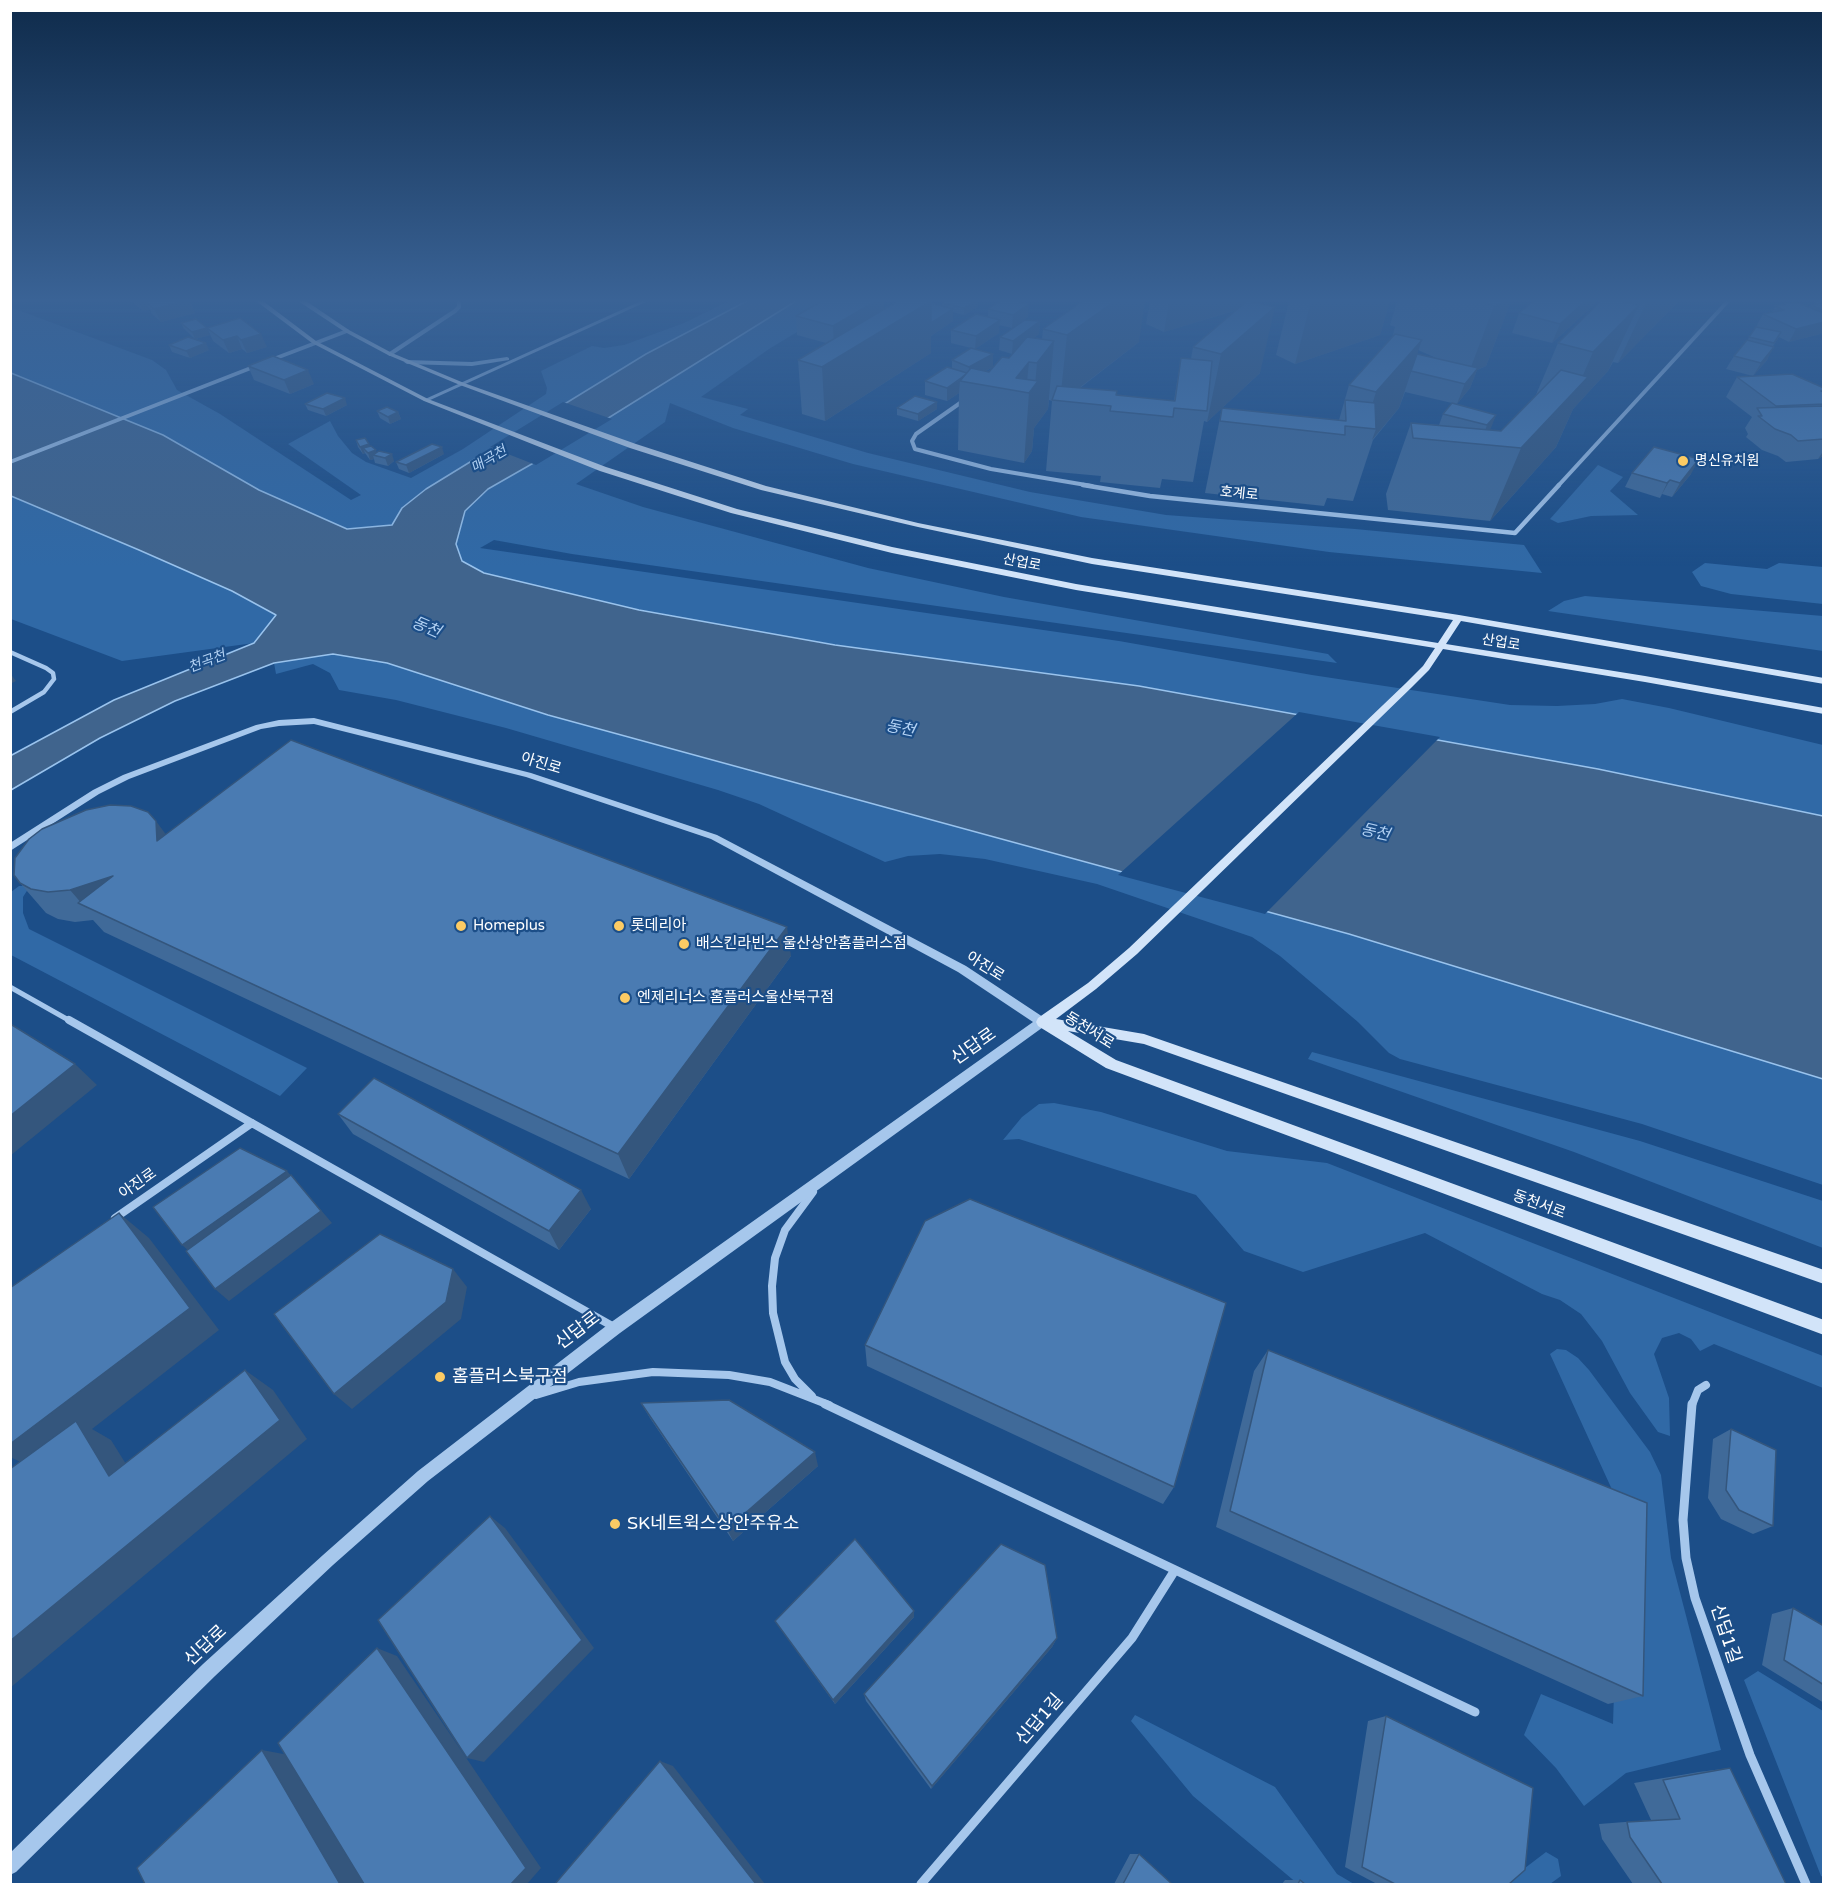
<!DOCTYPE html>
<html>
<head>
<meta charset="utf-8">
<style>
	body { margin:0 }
	#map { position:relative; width:1834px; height:1895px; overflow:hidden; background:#1c4e88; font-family:"Varela Round",sans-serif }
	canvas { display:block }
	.frame { position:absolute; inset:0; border:12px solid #fff; pointer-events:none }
</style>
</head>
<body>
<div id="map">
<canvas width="1834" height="1895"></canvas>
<div class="frame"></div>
</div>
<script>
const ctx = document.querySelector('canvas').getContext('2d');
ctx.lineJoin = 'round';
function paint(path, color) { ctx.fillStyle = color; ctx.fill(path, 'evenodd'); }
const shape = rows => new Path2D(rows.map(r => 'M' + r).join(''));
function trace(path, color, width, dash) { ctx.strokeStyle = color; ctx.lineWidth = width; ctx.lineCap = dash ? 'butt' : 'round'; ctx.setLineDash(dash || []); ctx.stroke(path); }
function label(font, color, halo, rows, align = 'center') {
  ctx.font = font + ' "Varela Round","Noto Sans KR",sans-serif'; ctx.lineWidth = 4.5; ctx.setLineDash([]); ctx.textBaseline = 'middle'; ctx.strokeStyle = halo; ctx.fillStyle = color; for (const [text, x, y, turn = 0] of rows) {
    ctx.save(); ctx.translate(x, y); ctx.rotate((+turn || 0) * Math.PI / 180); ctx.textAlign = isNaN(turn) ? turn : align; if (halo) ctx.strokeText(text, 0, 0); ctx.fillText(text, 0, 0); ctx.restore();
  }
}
paint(shape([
	[729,301,747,301,646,354,426,489,402,508,393,525,347,529,259,490,163,435,11,373,10,307,152,360,166,370,177,390,220,414,351,500,361,495,288,444,330,421,338,436,352,453,366,462,411,478,463,449,546,394,547,388,541,371,553,365,592,346,604,348,624,345,684,323],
	[796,301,848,301,769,349,701,397,748,409,740,415,868,453,1030,492,1166,515,1355,529,1524,545,1542,573,1329,552,1081,517,853,464,733,428,670,403,665,422,576,484,643,507,868,568,1004,597,1328,654,1337,663,572,554,494,540,480,548,1119,641,1312,675,1510,705,1557,706,1595,704,1622,699,1669,708,1823,745,1823,816,1598,769,835,645,639,610,484,573,462,561,456,544,465,511,488,489],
	[1598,465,1623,477,1610,491,1638,515,1591,516,1558,523,1550,519],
	[10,496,139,550,232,591,276,615,254,643,122,661,11,619],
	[1705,563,1767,569,1779,563,1823,567,1823,604,1731,594,1701,586,1692,572],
	[1585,596,1823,616,1823,651,1548,611,1564,601],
	[333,654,387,663,548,715,1349,934,1823,1079,1823,1185,1642,1124,1400,1059,1389,1053,1358,1022,1280,956,1252,937,1097,884,985,859,940,854,908,856,885,862,759,804,718,790,506,728,396,700,339,690,330,673,313,664,276,674,274,663],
	[19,886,30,886,23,897,23,913,29,929,307,1068,280,1096,11,955,11,892],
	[1312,1052,1640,1141,1823,1201,1823,1248,1574,1152,1308,1059],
	[1054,1103,1101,1112,1227,1151,1327,1163,1823,1356,1823,1388,1714,1344,1700,1351,1691,1339,1679,1333,1662,1338,1654,1354,1669,1398,1670,1436,1658,1432,1630,1393,1602,1341,1581,1314,1560,1300,1542,1294,1425,1233,1303,1272,1244,1251,1196,1195,1019,1139,1003,1140,1022,1117,1039,1104],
	[1557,1349,1566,1350,1578,1358,1589,1370,1650,1452,1661,1475,1671,1558,1721,1750,1626,1773,1584,1806,1556,1768,1524,1735,1541,1694,1613,1724,1620,1507,1550,1354],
	[1758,1671,1823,1711,1823,1877,1821,1876,1744,1680],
	[1135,1715,1275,1787,1337,1874,1354,1884,1298,1884,1193,1796,1131,1721],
	[1546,1852,1558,1859,1561,1876,1550,1884,1504,1884]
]), '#3069a6');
const water = shape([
	[747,301,796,301,565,445,488,489,465,511,456,544,462,561,484,573,639,610,835,645,1139,686,1598,769,1823,816,1823,1079,1349,934,548,715,387,663,333,654,274,663,175,701,100,738,11,790,10,756,114,700,254,643,276,615,232,591,139,550,11,496,11,373,163,435,259,490,347,529,392,525,402,508,426,489,646,354,747,301]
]);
paint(water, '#40648d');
trace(water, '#99c3ed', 1.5);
paint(shape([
	[563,402,612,419,536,465,490,447],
	[1299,712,1440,737,1265,914,1118,875]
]), '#1c4e88');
trace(shape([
	[390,354,455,311,459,307,459,301],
	[271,360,347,331],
	[963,401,916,434,912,441,915,449,991,469,1092,486],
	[10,462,256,366],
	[1558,486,1728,301]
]), '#a6c7ec', 4);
trace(shape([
	[1083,485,1150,496,1515,533,1559,485],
	[10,652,46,668,53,673,54,679,44,692,10,712]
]), '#a6c7ec', 4.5);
trace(shape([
	[10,987,72,1022]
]), '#a6c7ec', 5);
trace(shape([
	[69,1020,614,1327],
	[115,1218,252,1123],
	[536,1395,579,1382,653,1372,729,1375,770,1382,829,1405],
	[812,1396,795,1379,785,1362,773,1313,772,1286,775,1258,785,1230,813,1192],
	[1692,1405,1698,1390,1706,1385]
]), '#a6c7ec', 8);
trace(shape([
	[825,1404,1475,1712],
	[1692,1404,1683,1520,1686,1558,1695,1598,1750,1755,1806,1884],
	[921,1884,1132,1638,1175,1570]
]), '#a6c7ec', 9);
paint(shape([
	[641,301,648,301,428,401,423,400,641,301],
	[1814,301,1824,302,1824,305,1814,302,1814,301],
	[507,357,509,358,509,360,472,366,407,364,404,362,407,360,472,362,507,357],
	[314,718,531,773,717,835,966,966,1046,1019,1048,1022,1046,1025,620,1333,428,1481,333,1565,215,1676,16,1872,10,1875,10,1853,203,1664,323,1555,418,1471,610,1323,1033,1022,958,972,711,839,526,777,314,724,279,726,261,729,129,779,99,794,10,851,10,843,93,790,123,775,256,725,279,720,314,718]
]), '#a6c7ec');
paint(shape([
	[256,301,263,301,316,341,428,399,606,467,737,509,892,547,1076,584,1438,643,1453,620,1092,564,918,527,761,490,630,448,460,385,388,355,345,332,298,301,306,301,349,330,392,353,464,383,636,444,766,486,918,523,1092,558,1459,615,1824,678,1824,684,1461,621,1446,644,1645,676,1824,708,1824,714,1645,682,1443,649,1429,670,1412,687,1137,954,1096,989,1056,1019,1144,1034,1824,1270,1824,1284,1144,1044,1068,1031,1116,1060,1824,1320,1824,1335,1106,1068,1038,1026,1036,1022,1038,1018,1088,983,1129,948,1406,683,1423,666,1435,648,1076,590,892,553,731,513,600,471,424,401,312,343,256,301]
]), '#d2e4f9');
paint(shape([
	[131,301,190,301,195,313,161,322,152,314,150,310,143,311],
	[822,301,884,301,884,310,931,301,931,303,942,306,942,303,978,307,964,315,953,312,953,321,931,336,931,353,825,421,802,414,798,360,826,343,797,335,796,316],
	[1150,301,1265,301,1259,303,1260,373,1222,408,1339,420,1349,385,1392,338,1395,327,1390,325,1397,301,1511,301,1486,366,1477,370,1470,388,1457,404,1496,415,1489,430,1501,431,1535,397,1558,343,1601,301,1679,301,1618,363,1613,362,1608,371,1573,409,1556,447,1490,521,1388,510,1386,494,1411,423,1439,425,1443,414,1452,403,1405,392,1399,408,1373,440,1353,501,1327,498,1324,506,1205,493,1222,408,1207,422,1204,421,1193,482,1162,479,1160,488,1100,482,1101,476,1046,471,1052,401,1049,400,1048,409,1034,428,1032,451,1024,463,958,450,959,393,947,401,925,395,925,381,952,368,952,360,993,367,986,371,989,372,1009,358,1012,354,999,350,1000,337,1040,321,1039,334,1033,338,1042,339,1043,329,1139,342,1080,388,1117,391,1116,395,1174,401,1181,358,1191,359,1193,347,1237,310,1164,332,1146,324],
	[1418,350,1436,358,1417,354],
	[1289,301,1390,301,1380,335,1295,364,1276,355],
	[1534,301,1597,301,1596,303,1552,343,1512,333,1519,313],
	[1824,302,1824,333,1789,342,1779,337,1773,346,1767,360,1753,376,1824,388,1824,455,1818,459,1786,462,1778,456,1762,450,1746,437,1748,434,1745,428,1752,417,1726,397,1737,377,1753,376,1726,369,1734,356,1746,342,1756,327,1763,314,1772,313,1775,306,1810,307,1811,305],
	[988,309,1028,317,1012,328,999,325,999,333,975,349,951,343,951,330,988,317],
	[240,318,267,347,247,353,242,349,229,353,213,341,207,328],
	[181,323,210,335,195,339,184,329],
	[169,345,209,350,190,358,172,352],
	[248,366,314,384,290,394,254,380],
	[305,404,347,405,326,416,308,410],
	[897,408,937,409,918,421,897,415],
	[377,411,398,412,401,419,390,424,380,418],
	[356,440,370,446,376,450,376,453,394,461,388,466,375,463,374,459,370,460,365,453,363,454,358,447],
	[444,454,409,473,399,469,396,462],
	[1632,473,1691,474,1672,497,1662,494,1660,498,1625,487],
	[166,834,791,956,629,1179,104,932,93,920,75,922,58,919,46,913,20,883],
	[338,1114,591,1209,559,1250,353,1134],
	[865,1345,1174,1487,1163,1504,867,1366],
	[1268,1350,1643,1696,1608,1704,1216,1527,1254,1371],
	[641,1403,818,1466,733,1541,650,1418],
	[1731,1429,1773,1526,1753,1534,1721,1519,1708,1498,1713,1439],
	[1793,1608,1824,1626,1824,1703,1762,1665,1772,1614],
	[914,1611,914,1617,835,1704,775,1621],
	[1057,1638,1052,1647,931,1789,866,1701,864,1694],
	[1386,1716,1509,1884,1377,1884,1345,1867,1368,1721],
	[1730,1768,1786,1884,1633,1884,1602,1839,1599,1824,1651,1820,1634,1783,1699,1772],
	[1130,1854,1139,1854,1172,1884,1114,1884],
	[1285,1880,1300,1880,1305,1884,1282,1884]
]), '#406a99');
paint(shape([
	[138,301,183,301,146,302,150,310,143,311],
	[184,301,190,301,195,313,161,322,154,309],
	[876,301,884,301,884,316,834,346,833,326],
	[931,301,931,323,953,309,953,321,931,336,931,353,825,421,822,367],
	[976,301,978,301,978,307,964,315,964,308],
	[1115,301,1145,301,1139,342,1062,401,1060,401,1067,335],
	[1169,301,1265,301,1164,332],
	[1311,301,1390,301,1380,335,1295,364],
	[1509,301,1511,301,1486,366,1477,370,1470,388,1457,404,1494,306],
	[1585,301,1597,301,1596,303,1552,343,1560,324],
	[1647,301,1679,301,1618,363],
	[1029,304,1028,317,1012,328,1013,315],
	[1639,305,1608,371,1573,409,1556,447,1490,521,1521,448,1577,389,1593,352],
	[1275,307,1260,373,1207,422,1221,354],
	[1000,320,999,333,975,349,976,336],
	[1040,321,1039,334,1012,354,1013,341],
	[1824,322,1824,333,1789,342,1796,329],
	[207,328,210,335,195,339,192,332],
	[261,334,267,347,247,353,241,340],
	[237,336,242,349,229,353,223,340],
	[1422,340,1399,408,1372,440,1376,429,1365,428,1376,392],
	[1054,341,1048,409,1034,428,1032,451,1024,463,1029,393,1035,385,1037,363],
	[206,343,209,350,190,358,186,351],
	[1774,347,1767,360,1753,376,1761,363],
	[993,354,993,367,969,380,960,381,959,393,947,401,947,388,969,374,969,367],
	[1029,362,1026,392,1016,378],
	[308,370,314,384,290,394,284,380],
	[345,398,347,405,326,416,323,409],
	[937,402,937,409,918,421,918,414],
	[398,412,401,419,390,424,388,417],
	[1496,415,1491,428,1482,439,1487,425],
	[369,444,372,451,363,448,365,453,363,454,360,447],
	[442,447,444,454,409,473,406,465],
	[376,450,378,457,373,455,374,459,370,460,368,453],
	[1824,450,1824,455,1818,459],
	[392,454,394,461,388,466,385,458],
	[1699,459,1691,474,1672,497,1680,483],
	[1670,480,1662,494,1660,498,1667,483],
	[10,673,16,681,10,684],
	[156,821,178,851,157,841],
	[113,876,83,905,70,890],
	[787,927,791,956,629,1179,618,1154],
	[75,1064,97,1085,10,1156,10,1116],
	[287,1171,298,1184,197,1258,182,1245],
	[291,1175,332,1223,229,1301,215,1289],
	[581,1190,591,1209,559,1250,549,1231],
	[119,1213,149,1238,219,1330,92,1429,111,1440,144,1493,38,1470,10,1457,10,1444],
	[453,1269,467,1287,461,1319,352,1409,334,1394],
	[245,1370,273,1390,307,1439,10,1688,10,1641],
	[815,1452,818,1466,733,1541,727,1529],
	[490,1516,505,1528,594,1648,484,1762,467,1758],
	[914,1611,914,1617,835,1704,833,1700],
	[1057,1638,1052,1647,931,1789,932,1786],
	[377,1648,397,1656,541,1868,527,1884,511,1884],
	[262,1750,294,1756,371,1884,340,1884],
	[660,1761,673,1766,765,1884,756,1884]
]), '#34567d');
const building = shape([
	[147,301,184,301,154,309,146,302,147,301],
	[822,301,876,301,833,326,796,316,822,301],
	[898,301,931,301,822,367,798,360,898,301],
	[944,301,976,301,964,308,942,303,944,301],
	[1000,301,1017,301,1029,304,1013,315,988,309,1000,301],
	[1083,301,1115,301,1067,335,1043,329,1083,301],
	[1247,301,1275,307,1221,354,1193,347,1247,301],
	[1481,301,1509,301,1494,306,1481,301],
	[1534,301,1585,301,1560,324,1519,313,1534,301],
	[1601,301,1622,301,1639,305,1593,352,1558,343,1601,301],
	[1796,302,1824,313,1824,322,1796,329,1763,314,1784,310,1775,306,1796,302],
	[1824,302,1824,311,1811,305,1824,302],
	[931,303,953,309,931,323,931,303],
	[976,314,1000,320,976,336,951,330,976,314],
	[240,318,261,334,241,340,237,336,223,340,207,328,240,318],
	[196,319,207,328,192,332,181,323,196,319],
	[1025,320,1040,321,1013,341,1000,337,1025,320],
	[1756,327,1781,332,1774,343,1749,337,1756,327],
	[1395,334,1422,340,1376,392,1349,385,1395,334],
	[188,337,206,343,186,351,169,345,188,337],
	[1027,337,1054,341,1037,363,1029,362,1016,378,1038,381,1029,393,960,381,971,368,989,372,1002,357,1009,358,1027,337],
	[1747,340,1774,347,1761,363,1734,356,1747,340],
	[971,348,993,354,969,367,952,360,971,348],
	[1417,354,1478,368,1465,384,1411,371,1417,354],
	[273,356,308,370,284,380,248,366,273,356],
	[1181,358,1212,361,1207,411,1174,408,1173,417,1110,411,1111,406,1052,400,1057,386,1117,391,1116,395,1175,401,1181,358],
	[947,367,967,373,961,378,947,388,925,381,947,367],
	[1561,370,1588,377,1521,448,1413,438,1411,423,1501,431,1561,370],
	[1792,374,1824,388,1824,391,1821,391,1824,392,1824,404,1776,406,1737,377,1792,374],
	[327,393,345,398,323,409,305,404,327,393],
	[915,396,937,402,918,414,897,408,915,396],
	[1345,400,1375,403,1376,429,1345,426,1345,435,1220,421,1222,408,1346,421,1345,400],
	[1452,403,1496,415,1487,425,1443,414,1452,403],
	[1824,406,1824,439,1798,441,1791,435,1775,429,1758,416,1762,416,1757,408,1824,406],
	[387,407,398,412,388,417,377,411,387,407],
	[365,438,369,444,360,447,356,440,365,438],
	[432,444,442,447,406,465,396,462,432,444],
	[371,446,376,450,368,453,363,448,371,446],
	[1654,447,1699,459,1680,483,1670,480,1667,483,1632,473,1654,447],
	[379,451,392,454,385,458,373,455,379,451],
	[291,740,787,927,618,1154,78,903,113,876,70,890,48,892,31,889,20,883,14,875,15,858,29,839,42,829,86,810,110,805,131,806,148,812,156,821,157,841,291,740],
	[12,1025,75,1064,10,1116,10,1026,12,1025],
	[374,1078,581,1190,549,1231,338,1114,374,1078],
	[240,1148,287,1171,182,1245,153,1207,240,1148],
	[291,1175,321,1211,215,1289,186,1251,291,1175],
	[970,1199,1226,1303,1174,1487,865,1345,925,1221,970,1199],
	[119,1213,190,1308,10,1444,10,1288,119,1213],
	[380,1234,453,1269,446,1302,334,1394,274,1314,380,1234],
	[1268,1350,1647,1503,1643,1696,1230,1511,1268,1350],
	[245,1370,280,1420,10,1641,10,1469,76,1421,109,1476,245,1370],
	[729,1400,815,1452,727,1529,641,1403,729,1400],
	[1731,1429,1776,1450,1773,1526,1739,1510,1726,1490,1731,1429],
	[490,1516,582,1640,467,1758,378,1620,490,1516],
	[855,1539,914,1611,833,1700,775,1621,855,1539],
	[1001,1544,1045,1565,1057,1638,932,1786,864,1694,1001,1544],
	[1793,1608,1824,1626,1824,1685,1784,1660,1793,1608],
	[377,1648,526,1868,511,1884,364,1884,278,1743,377,1648],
	[1386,1716,1533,1788,1525,1870,1509,1884,1395,1884,1362,1867,1386,1716],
	[262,1750,340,1884,145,1884,137,1868,262,1750],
	[660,1761,756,1884,555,1884,660,1761],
	[1730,1768,1786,1884,1662,1884,1630,1837,1627,1822,1680,1819,1663,1780,1730,1768],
	[1139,1854,1172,1884,1123,1884,1139,1854],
	[1300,1880,1305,1884,1298,1884,1300,1880]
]);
paint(building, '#4a7bb2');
trace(building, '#34567d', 1.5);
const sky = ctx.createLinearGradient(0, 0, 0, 567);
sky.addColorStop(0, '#0f2b4b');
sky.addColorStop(0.53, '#3a6396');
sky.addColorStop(1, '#3a639600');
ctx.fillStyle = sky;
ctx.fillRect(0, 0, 1834, 567);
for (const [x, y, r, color] of [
	[1683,461,6,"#fccb64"],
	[461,926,6,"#fccb64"],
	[619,926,6,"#fccb64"],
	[684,944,6,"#fccb64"],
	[625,998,6,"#fccb64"],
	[440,1377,6,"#fccb64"],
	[615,1524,6,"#fccb64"]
]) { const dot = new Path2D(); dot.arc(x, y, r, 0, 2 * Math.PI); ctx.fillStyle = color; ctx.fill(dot); trace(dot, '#1c4e88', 2); }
label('italic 14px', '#b2d1f3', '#1c4e88', [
	["매곡천",489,460,-31],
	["천곡천",207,662,-21]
]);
label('14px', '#fff', '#1c4e88', [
	["명신유치원",1695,461]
], 'left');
label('14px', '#fff', '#1c4e88', [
	["호계로",1239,494,6],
	["산업로",1022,563,11],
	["산업로",1501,643,9]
]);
label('15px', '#fff', '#1c4e88', [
	["아진로",541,764,17],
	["아진로",985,967,32],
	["동천서로",1089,1031,32],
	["아진로",138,1184,-35],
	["동천서로",1539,1205,20]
]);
label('15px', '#fff', '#1c4e88', [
	["Homeplus",473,926],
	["롯데리아",631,926],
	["배스킨라빈스 울산상안홈플러스점",696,944],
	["엔제리너스 홈플러스울산북구점",637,998]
], 'left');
label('italic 16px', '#b2d1f3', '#1c4e88', [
	["동천",426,628,23],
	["동천",900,729,12],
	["동천",1375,833,13]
]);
label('18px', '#fff', '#1c4e88', [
	["신답로",974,1047,-35],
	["신답로",578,1331,-37],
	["신답1길",1725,1634,72],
	["신답로",206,1646,-43],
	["신답1길",1040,1720,-49]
]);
label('18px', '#fff', '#1c4e88', [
	["홈플러스북구점",452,1377],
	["SK네트윅스상안주유소",627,1524]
], 'left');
</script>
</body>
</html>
